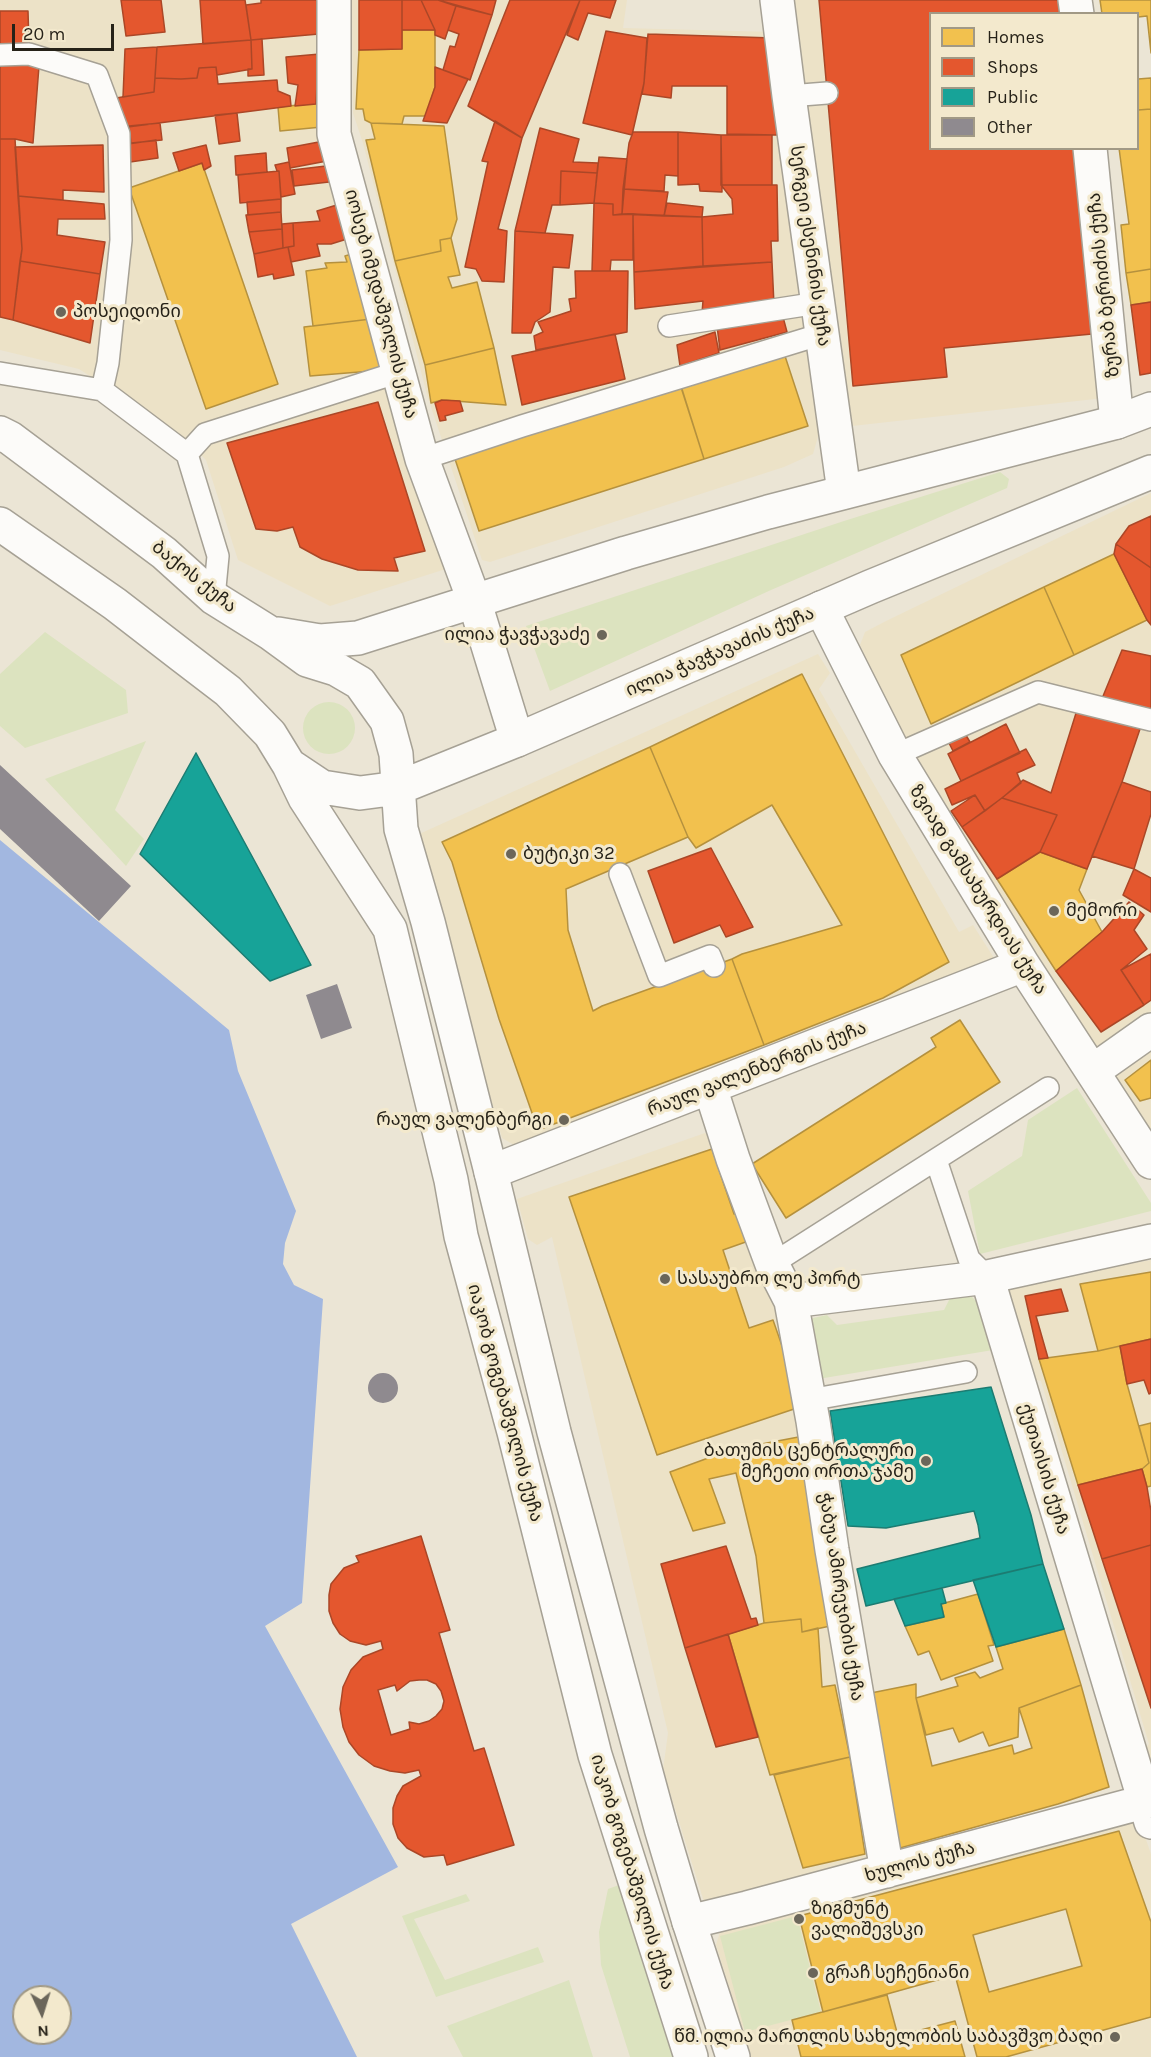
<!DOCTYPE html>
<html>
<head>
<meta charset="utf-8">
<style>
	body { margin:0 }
	#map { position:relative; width:1151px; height:2057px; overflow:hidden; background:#ebe5d5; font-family:Karla,sans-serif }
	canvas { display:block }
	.legend { position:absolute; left:929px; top:12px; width:210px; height:138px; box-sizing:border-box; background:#f3e9cd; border:2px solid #a19985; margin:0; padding:8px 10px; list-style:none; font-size:18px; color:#262218 }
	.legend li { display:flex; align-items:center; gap:12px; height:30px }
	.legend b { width:30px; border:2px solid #a19985 }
	.north { position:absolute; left:12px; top:1985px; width:60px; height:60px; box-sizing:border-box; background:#f3e9cd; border:2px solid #a19985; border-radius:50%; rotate:176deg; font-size:16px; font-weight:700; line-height:24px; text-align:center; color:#262218 }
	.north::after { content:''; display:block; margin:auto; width:21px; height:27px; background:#6b665a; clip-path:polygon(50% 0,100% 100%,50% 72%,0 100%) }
	.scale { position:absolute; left:12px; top:24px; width:102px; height:27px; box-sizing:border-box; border:3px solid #262218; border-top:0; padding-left:8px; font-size:18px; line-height:21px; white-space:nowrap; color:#262218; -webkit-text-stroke:4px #f3e9cd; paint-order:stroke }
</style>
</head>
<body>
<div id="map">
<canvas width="1151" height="2057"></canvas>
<ul class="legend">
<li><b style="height:16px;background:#f2c14e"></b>Homes</li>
<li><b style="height:16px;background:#e4572e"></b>Shops</li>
<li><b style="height:16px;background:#17a398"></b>Public</li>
<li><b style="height:16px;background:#8f8a8f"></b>Other</li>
</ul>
<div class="north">N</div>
<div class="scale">20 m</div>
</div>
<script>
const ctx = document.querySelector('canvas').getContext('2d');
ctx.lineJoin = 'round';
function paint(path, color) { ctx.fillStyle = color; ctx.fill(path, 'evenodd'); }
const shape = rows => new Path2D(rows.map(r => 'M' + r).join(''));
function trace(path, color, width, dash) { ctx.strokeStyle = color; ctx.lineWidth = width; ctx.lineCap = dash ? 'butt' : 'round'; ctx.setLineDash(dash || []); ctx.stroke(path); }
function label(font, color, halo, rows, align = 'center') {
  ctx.font = font + ' Karla,"Noto Sans Georgian",sans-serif'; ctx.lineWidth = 6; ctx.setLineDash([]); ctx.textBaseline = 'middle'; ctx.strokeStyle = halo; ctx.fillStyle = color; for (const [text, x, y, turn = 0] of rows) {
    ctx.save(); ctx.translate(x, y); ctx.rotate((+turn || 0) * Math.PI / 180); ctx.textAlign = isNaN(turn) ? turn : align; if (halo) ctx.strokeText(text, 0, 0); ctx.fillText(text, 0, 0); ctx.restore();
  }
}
paint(shape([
	[0,0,324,0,327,132,452,567,330,606,238,560,206,460,179,433,79,369,0,350],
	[352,0,627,0,623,28,775,32,819,433,813,454,784,467,490,562,482,560,427,395,363,143,353,113],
	[792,0,1070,0,930,14,930,148,1084,149,1104,398,843,427],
	[1151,493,1151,1011,1101,1046,1094,1045,978,869,908,748,860,645,865,632,886,621],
	[818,654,830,673,819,689,959,932,973,925,994,958,869,1018,516,1146,502,1138,417,835],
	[1151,1043,1151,1136,1113,1077],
	[705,1133,726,1146,775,1283,872,1862,705,1905,663,1770,668,1733,552,1237,537,1245,528,1239,517,1199],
	[1151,1260,1151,1779,1139,1757,1149,1744,1041,1381,1027,1378,1004,1298,1010,1285],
	[1123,1822,1133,1823,1144,1834,1151,1854,1151,2057,751,2057,716,1945,721,1929]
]), '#ece2c7');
paint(shape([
	[1000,472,1009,479,1007,488,771,590,550,691,526,626,844,521],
	[45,632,126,690,128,713,25,748,0,726,0,674],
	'303 728a26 26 0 1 1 52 0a26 26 0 1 1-52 0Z',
	[146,741,115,810,144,839,126,866,45,779],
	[1077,1088,1151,1203,1151,1211,980,1254,968,1191,1022,1156,1028,1120],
	[970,1295,978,1303,993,1350,812,1380,803,1333,813,1318,827,1315,837,1325,944,1310,950,1298],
	[619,1885,669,2044,673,2057,630,2057,601,1965,599,1932,608,1889],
	[466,1894,470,1901,414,1919,445,1980,538,1947,544,1962,436,1997,402,1916],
	[797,1916,821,2012,745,2032,720,1936],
	[569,1980,593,2057,463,2057,447,2026]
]), '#dce3bf');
paint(shape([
	[0,840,229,1030,238,1071,296,1211,285,1243,283,1264,294,1285,323,1299,302,1603,265,1626,398,1867,291,1924,357,2057,0,2057],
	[24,1997,60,1997,60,2033,24,2033]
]), '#a2b7e0');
const homes = shape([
	[1100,0,1151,0,1151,53,1147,16,1138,17,1138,14,1102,14,1100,0],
	[402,30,435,30,435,87,426,116,404,116,402,124,371,123,365,120,363,109,356,109,359,50,402,49,402,30],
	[1151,78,1151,109,1138,110,1138,79,1151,78],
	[319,103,322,127,280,131,278,107,319,103],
	[1151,109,1151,269,1126,273,1121,225,1129,224,1119,148,1138,148,1138,110,1151,109],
	[371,123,444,126,457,219,451,238,440,240,441,251,395,261,366,140,375,139,371,123],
	[202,163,278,384,206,409,129,188,202,163],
	[451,238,460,275,448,277,452,288,477,282,494,348,425,365,395,261,441,251,440,240,451,238],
	[355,253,371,319,313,326,306,271,327,268,325,263,347,262,345,256,355,253],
	[1151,269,1151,302,1131,305,1126,273,1151,269],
	[371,319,384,370,310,376,304,327,371,319],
	[494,348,506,405,442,400,431,403,425,365,494,348],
	[784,353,808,426,704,459,681,386,784,353],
	[679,381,704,459,479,531,453,453,679,381],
	[1114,554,1147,620,1074,655,1044,587,1114,554],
	[1044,587,1074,655,931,724,901,655,1044,587],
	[802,674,949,962,883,998,764,1045,732,959,742,954,842,925,772,805,696,848,688,837,650,747,802,674],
	[650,747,688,837,566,889,568,930,593,1011,602,1006,732,959,764,1045,538,1130,499,1019,452,862,442,842,650,747],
	[1040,852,1087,869,1079,890,1102,932,1056,971,997,879,1040,852],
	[960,1020,1000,1082,786,1218,752,1164,936,1047,931,1038,960,1020],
	[1151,1060,1151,1098,1140,1101,1125,1080,1151,1060],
	[712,1149,734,1214,747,1210,757,1238,723,1250,749,1328,773,1320,803,1406,657,1455,569,1197,712,1149],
	[1151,1272,1151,1339,1098,1351,1080,1284,1151,1272],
	[1120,1346,1127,1384,1149,1463,1142,1469,1078,1485,1039,1359,1098,1351,1120,1346],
	[1151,1423,1151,1486,1147,1487,1142,1469,1149,1463,1139,1426,1151,1423],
	[809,1435,835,1625,802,1632,801,1619,764,1623,756,1556,736,1473,709,1479,725,1523,693,1531,670,1472,730,1450,809,1435],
	[978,1594,994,1645,988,1646,993,1661,941,1680,929,1651,918,1655,905,1626,944,1617,941,1604,978,1594],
	[801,1619,802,1632,818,1628,822,1687,835,1685,850,1757,770,1775,728,1634,764,1623,801,1619],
	[1064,1629,1081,1685,1019,1708,1018,1737,989,1746,983,1732,959,1742,953,1728,926,1735,916,1698,958,1686,955,1678,975,1672,980,1678,1003,1669,996,1647,1064,1629],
	[916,1684,916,1698,932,1766,1012,1745,1014,1754,1032,1748,1019,1708,1081,1685,1109,1787,1058,1804,900,1848,871,1693,916,1684],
	[850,1757,865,1854,803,1868,774,1775,850,1757],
	[1119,1831,1151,1922,1151,2017,1006,2057,977,2057,955,1975,823,2012,799,1916,1119,1831],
	[1066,1909,1082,1966,989,1992,973,1935,1066,1909],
	[887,1995,898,2036,955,2021,965,2057,801,2057,792,2020,887,1995]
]);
paint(homes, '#f2c14e');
trace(homes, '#b5913e', 1.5);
const shops = shape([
	[121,0,161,0,165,32,126,36,121,0],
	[200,0,245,0,251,40,203,44,200,0],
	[261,0,317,0,319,34,251,40,246,5,261,3,261,0],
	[359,0,402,0,402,49,359,50,359,0],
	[402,0,421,0,435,30,402,30,402,0],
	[421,0,438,0,456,6,445,39,435,35,435,30,421,0],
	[438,0,496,0,492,15,438,0],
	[510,0,580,0,522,138,468,106,510,0],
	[580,0,616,0,610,18,588,13,578,40,567,35,580,0],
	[819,0,1062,0,1063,14,930,14,930,148,1075,148,1092,334,944,348,947,377,853,386,819,0],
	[456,6,492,15,470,80,443,70,450,46,455,47,459,34,448,30,456,6],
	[0,11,28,11,29,46,0,45,0,11],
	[606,31,647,38,644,83,632,135,583,123,606,31],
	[648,34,773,38,777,135,727,134,727,86,672,86,671,98,642,94,644,83,648,34],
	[262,39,264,75,248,76,248,69,252,69,251,40,262,39],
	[251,40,252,69,217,75,216,67,199,68,197,78,181,79,155,78,157,47,251,40],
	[157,47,154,92,123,97,125,49,157,47],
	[320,54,321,83,317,84,316,104,295,106,298,85,288,83,286,57,320,54],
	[0,63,39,66,33,143,15,139,0,139,0,63],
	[216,67,218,84,277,80,278,91,290,96,291,106,120,128,116,98,154,92,155,78,181,79,197,78,199,68,216,67],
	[435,67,468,79,447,123,423,121,435,87,435,67],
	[237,113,240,141,219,144,215,115,237,113],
	[495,121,522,138,498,229,507,231,504,282,482,281,476,269,465,267,488,162,482,161,495,121],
	[160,123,162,140,131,143,129,126,160,123],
	[540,128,579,139,573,162,598,163,597,173,561,171,560,205,552,205,545,233,515,231,540,128],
	[633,132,678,132,678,176,665,175,664,191,623,189,629,143,633,132],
	[678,132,721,135,722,192,700,191,699,184,678,185,678,132],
	[721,135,772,135,772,185,721,185,721,135],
	[0,139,15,139,22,249,13,320,0,317,0,139],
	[156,140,158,158,130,162,128,144,156,140],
	[324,141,327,161,290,168,287,148,324,141],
	[103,145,104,192,63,190,63,200,18,196,15,147,103,145],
	[206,145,211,166,204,170,202,163,179,171,173,153,206,145],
	[266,153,267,172,236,175,235,156,266,153],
	[599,157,627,159,622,214,613,215,613,204,594,203,599,157],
	[289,162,295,194,281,197,279,171,277,171,275,165,289,162],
	[326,166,329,182,294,186,292,170,326,166],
	[279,171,281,199,240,203,238,175,279,171],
	[561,171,597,173,594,203,560,205,561,171],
	[721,185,777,185,778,241,771,241,772,262,703,266,702,217,733,214,732,199,721,185],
	[623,189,668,192,664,216,622,214,623,189],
	[18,196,104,204,105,219,58,219,57,235,105,242,100,274,20,261,22,249,18,196],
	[281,199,281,212,248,215,247,202,281,199],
	[594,203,613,204,613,215,633,214,633,260,611,260,610,271,592,271,594,203],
	[667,203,703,207,702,217,664,216,667,203],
	[340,204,347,239,331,244,317,244,320,256,291,262,288,247,294,246,293,223,320,221,317,211,340,204],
	[281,212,282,229,249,232,246,215,281,212],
	[633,214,702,217,703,266,634,272,633,214],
	[293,223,294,246,283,248,282,224,293,223],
	[282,229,283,248,254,254,249,232,282,229],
	[515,231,573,235,569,268,553,267,550,312,535,322,531,333,512,333,515,231],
	[288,247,294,275,274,279,273,274,258,277,254,254,288,247],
	[20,261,100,274,90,343,13,320,20,261],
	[772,262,774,305,702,313,703,301,635,309,634,272,772,262],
	[575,271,628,271,627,332,536,350,534,336,543,332,538,322,571,311,569,299,576,298,575,271],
	[1151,302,1151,373,1140,375,1131,305,1151,302],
	[783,317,787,332,720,350,717,326,783,317],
	[715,332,719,353,680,366,677,345,715,332],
	[615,334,625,379,522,405,512,356,615,334],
	[442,400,460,401,463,411,445,416,446,420,440,421,435,403,442,400],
	[378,402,425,551,394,558,398,571,358,570,322,559,300,547,293,527,277,531,256,529,227,443,378,402],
	[1151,516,1151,568,1116,544,1129,526,1151,516],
	[1116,544,1151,568,1151,625,1147,620,1114,554,1116,544],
	[1122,650,1151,656,1151,712,1101,701,1122,650],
	[1077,710,1140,729,1122,782,1087,869,1040,852,1057,815,1002,798,1023,780,1051,793,1077,710],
	[1006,724,1020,753,961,781,948,754,1006,724],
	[964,732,970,742,953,751,948,741,964,732],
	[1026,749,1035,765,1017,773,1021,783,985,811,975,795,952,805,945,789,1026,749],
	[1122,782,1151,792,1151,814,1134,869,1092,856,1122,782],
	[975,795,985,811,962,827,951,811,975,795],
	[1002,798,1057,815,1040,852,997,879,962,827,1002,798],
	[711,848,753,927,726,937,720,925,674,943,648,871,711,848],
	[1134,869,1151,878,1151,912,1123,895,1134,869],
	[1129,902,1144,915,1134,930,1147,949,1121,970,1144,1005,1101,1032,1056,971,1102,932,1129,902],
	[1151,954,1151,1000,1144,1005,1121,970,1151,954],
	[1061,1289,1068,1311,1036,1316,1048,1358,1039,1359,1025,1296,1061,1289],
	[1151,1339,1151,1393,1149,1394,1144,1380,1127,1384,1120,1346,1151,1339],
	[1142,1469,1147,1487,1151,1511,1151,1545,1102,1559,1078,1485,1142,1469],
	[421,1536,450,1630,439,1633,474,1751,484,1748,514,1845,447,1865,444,1855,424,1857,407,1848,398,1838,393,1824,393,1808,397,1796,403,1786,421,1776,419,1770,405,1773,390,1771,374,1766,359,1755,349,1742,343,1727,340,1709,343,1687,351,1670,363,1657,383,1649,381,1641,366,1645,350,1641,340,1634,333,1623,329,1611,329,1595,331,1584,344,1568,359,1562,356,1556,421,1536],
	[419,1680,427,1680,436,1684,441,1691,444,1701,442,1709,436,1716,429,1721,419,1724,409,1722,410,1729,391,1735,378,1690,395,1685,397,1691,410,1681,419,1680],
	[1151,1545,1151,1708,1102,1559,1151,1545],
	[726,1546,751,1619,756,1618,758,1625,685,1648,661,1564,726,1546],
	[728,1634,758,1737,716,1747,685,1648,728,1634]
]);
paint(shops, '#e4572e');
trace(shops, '#ab4727', 1.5);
const public = shape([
	[196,753,311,965,270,981,140,854,196,753],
	[991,1387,1031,1515,1043,1564,866,1606,857,1569,980,1538,978,1525,974,1511,886,1528,848,1526,830,1411,991,1387],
	[1043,1564,1064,1629,996,1647,973,1580,1043,1564],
	[942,1588,946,1603,941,1604,944,1617,905,1626,894,1599,942,1588]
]);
paint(public, '#17a398');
trace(public, '#1c7c72', 1.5);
paint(shape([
	[0,765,131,886,99,921,0,829],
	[337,984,352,1028,321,1039,306,995],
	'368 1388a15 15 0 1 1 30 0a15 15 0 1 1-30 0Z'
]), '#8f8a8f');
const service = shape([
	[0,55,29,54,97,75,119,134,121,240,108,363,102,390],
	[789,96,827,93],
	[669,326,818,303],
	[0,373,102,390,187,454,218,556,214,598],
	[187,454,205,434,399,372],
	[422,459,522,426,822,334],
	[895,755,1038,692,1151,720],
	[620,874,659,976,710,956,714,966],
	[936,1160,969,1259,987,1277],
	[772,1264,1048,1088],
	[809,1400,966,1372]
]);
const minor = shape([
	[334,0,334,134,422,459,474,600,517,740],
	[777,0,789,96,844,492],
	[1075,0,1077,14],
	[1090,148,1117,422],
	[821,608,895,755,1023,965,1151,1162],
	[1093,1071,1151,1030],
	[710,1087,733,1159,772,1264,791,1301,813,1421,832,1550,887,1871],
	[491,1172,1023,965],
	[987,1277,1151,1822],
	[791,1301,987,1277,1151,1241],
	[689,1922,747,1908,1151,1800]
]);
const secondary = shape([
	[0,433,10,438,164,553,214,598,270,633,307,660,336,669,360,683,387,721,396,754,401,829,428,922,491,1172,554,1432,661,1828,689,1922,733,2057],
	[0,524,115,604,181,655,228,691,270,734,289,765,305,798,390,929,451,1180,461,1236,514,1432,595,1755,691,2057],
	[278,634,320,641,358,638,626,553,768,512,1117,422,1151,409],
	[289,765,322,787,360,793,398,788,517,740,870,587,1151,472]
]);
trace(service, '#a6a195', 24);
trace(minor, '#a6a195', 36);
trace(secondary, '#a6a195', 36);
trace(service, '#fcfbf9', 21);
trace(minor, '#fcfbf9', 33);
trace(secondary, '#fcfbf9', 33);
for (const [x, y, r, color] of [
	[61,312,6,"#6b665a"],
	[602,635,6,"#6b665a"],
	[511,854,6,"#6b665a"],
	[1054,911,6,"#6b665a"],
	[564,1120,6,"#6b665a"],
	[665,1279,6,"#6b665a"],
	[926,1461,6,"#6b665a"],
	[799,1919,6,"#6b665a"],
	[813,1973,6,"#6b665a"],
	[1115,2037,6,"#6b665a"]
]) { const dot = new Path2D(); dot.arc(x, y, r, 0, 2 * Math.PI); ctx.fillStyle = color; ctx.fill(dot); trace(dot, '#f3e9cd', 2); }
label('18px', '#262218', '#f3e9cd', [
	["სერგეი ესენინის ქუჩა",810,246,82],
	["ზურაბ ბერიძის ქუჩა",1104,285,-96],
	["იოსებ იმედაშვილის ქუჩა",381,304,75],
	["ბაქოს ქუჩა",194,577,39],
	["ილია ჭავჭავაძის ქუჩა",720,652,-23],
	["ზვიად გამსახურდიას ქუჩა",978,890,58],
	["რაულ ვალენბერგის ქუჩა",757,1069,-21],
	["იაკობ გოგებაშვილის ქუჩა",505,1403,75],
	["ქუთაისის ქუჩა",1044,1469,73],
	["ჭაბუა ამირეჯიბის ქუჩა",841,1597,81],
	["ხულოს ქუჩა",920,1862,-15],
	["იაკობ გოგებაშვილის ქუჩა",632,1872,73]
]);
label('18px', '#262218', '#f3e9cd', [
	["პოსეიდონი",73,312],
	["ილია ჭავჭავაძე",590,635,"right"],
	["ბუტიკი 32",523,854],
	["მემორი",1066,911],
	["რაულ ვალენბერგი",552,1120,"right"],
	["სასაუბრო ლე პორტ",677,1279],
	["ბათუმის ცენტრალური",914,1451,"right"],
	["მეჩეთი ორთა ჯამე",914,1472,"right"],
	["ზიგმუნტ",811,1909],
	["ვალიშევსკი",811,1930],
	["გრაჩ სეჩენიანი",825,1973],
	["წმ. ილია მართლის სახელობის საბავშვო ბაღი",1103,2037,"right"]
], 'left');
</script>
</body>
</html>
